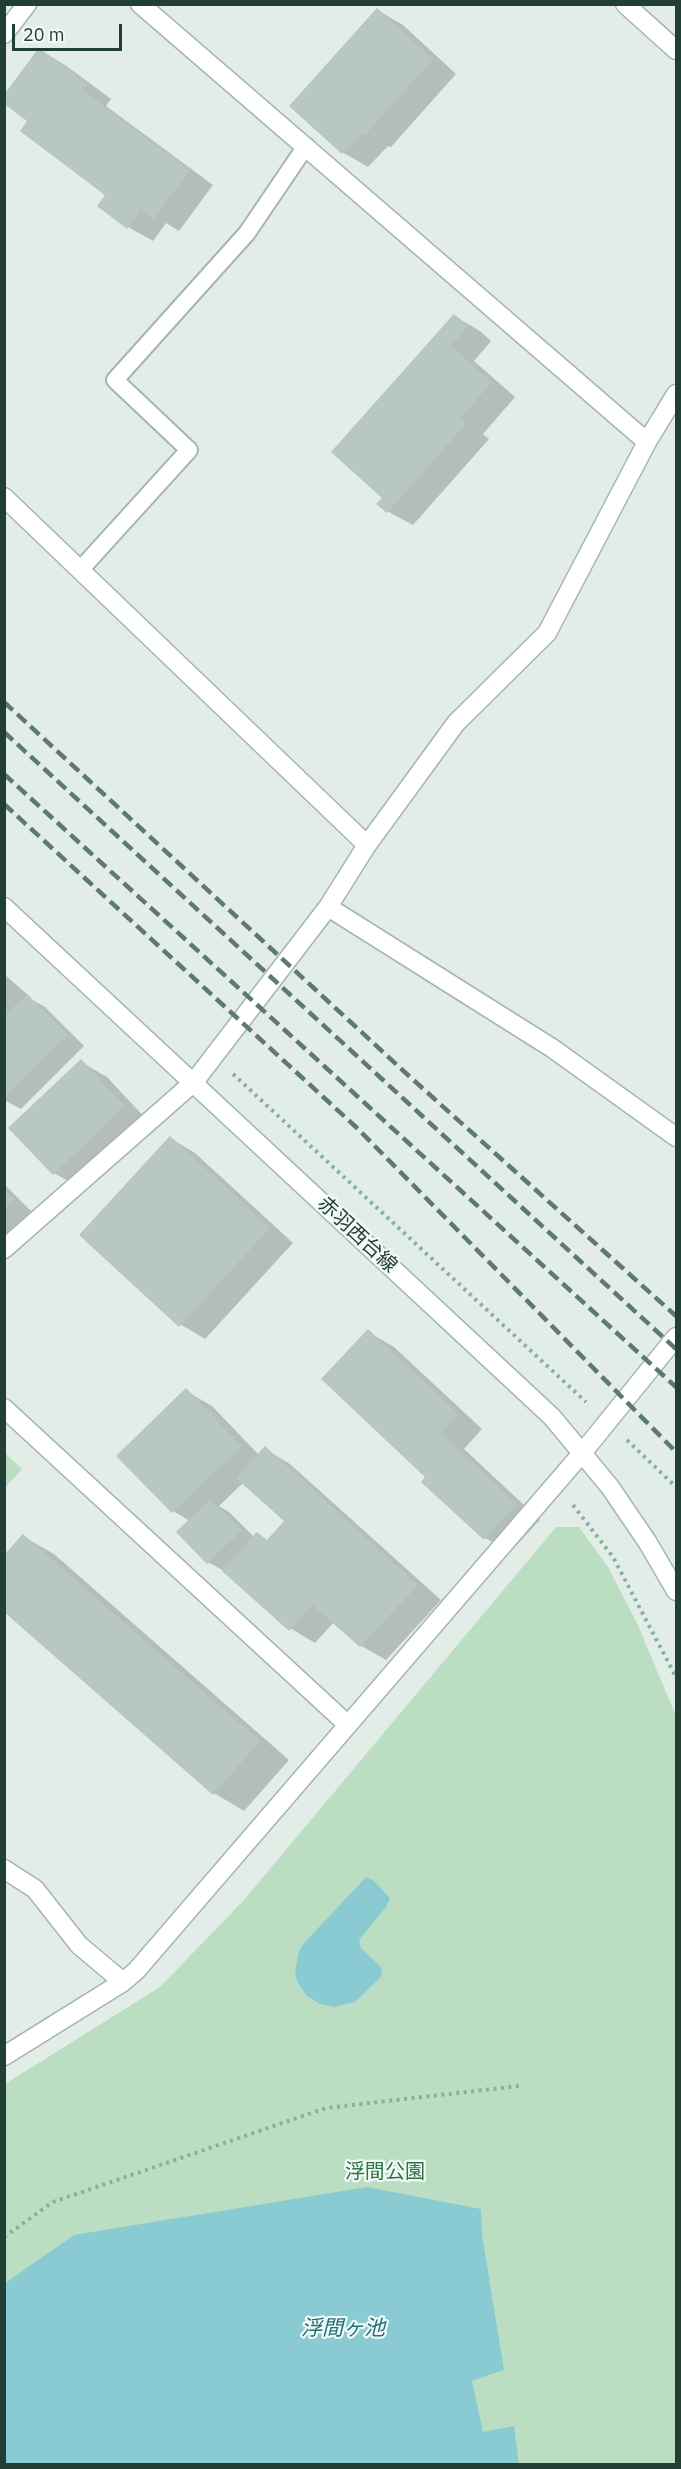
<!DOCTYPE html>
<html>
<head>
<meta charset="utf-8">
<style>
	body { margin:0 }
	#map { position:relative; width:681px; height:2469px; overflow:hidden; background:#e3ede8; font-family:"IBM Plex Sans",sans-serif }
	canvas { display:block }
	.frame { position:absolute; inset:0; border:6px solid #223f35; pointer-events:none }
	.scale { position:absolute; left:12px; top:24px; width:110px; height:27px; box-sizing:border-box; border:3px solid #223f35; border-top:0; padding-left:8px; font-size:18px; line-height:21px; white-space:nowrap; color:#223f35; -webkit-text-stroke:4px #f3f9f6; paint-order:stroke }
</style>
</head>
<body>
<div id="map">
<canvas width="681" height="2469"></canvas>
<div class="frame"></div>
<div class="scale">20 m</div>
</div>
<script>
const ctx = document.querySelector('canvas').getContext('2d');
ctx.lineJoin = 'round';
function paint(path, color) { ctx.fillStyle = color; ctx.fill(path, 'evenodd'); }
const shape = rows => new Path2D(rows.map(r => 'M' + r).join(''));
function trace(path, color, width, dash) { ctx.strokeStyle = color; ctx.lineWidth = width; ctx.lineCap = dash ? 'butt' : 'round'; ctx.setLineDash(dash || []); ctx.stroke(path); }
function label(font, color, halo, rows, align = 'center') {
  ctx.font = font + ' "IBM Plex Sans","Noto Sans JP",sans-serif'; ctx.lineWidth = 4.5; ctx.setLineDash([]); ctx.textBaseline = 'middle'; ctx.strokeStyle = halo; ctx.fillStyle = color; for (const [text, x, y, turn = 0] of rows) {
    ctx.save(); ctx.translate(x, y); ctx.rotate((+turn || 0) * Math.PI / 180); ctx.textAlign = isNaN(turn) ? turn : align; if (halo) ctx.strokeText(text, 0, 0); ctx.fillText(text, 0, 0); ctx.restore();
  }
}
paint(shape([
	[4,1452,22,1469,5,1488,4,1488],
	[556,1527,579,1527,608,1567,637,1623,676,1716,676,2464,5,2464,5,2084,160,1987,244,1900]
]), '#bbdec3');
paint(shape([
	[366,1877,374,1881,390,1898,386,1907,359,1940,361,1948,382,1968,381,1977,355,2002,334,2007,320,2004,307,1996,297,1981,295,1972,299,1951,305,1942],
	[367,2187,481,2209,482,2235,504,2370,472,2381,483,2432,514,2426,519,2464,5,2464,5,2283,74,2235]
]), '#8acbd3');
paint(shape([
	[377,10,403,25,456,74,391,147,388,146,368,167,342,152],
	[40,50,65,65,111,99,106,106,213,185,179,231,166,223,153,241,128,227,108,194,30,120],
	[454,316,480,331,491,341,474,361,515,397,483,434,489,439,413,525,387,511,385,498],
	[4,974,28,995,27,997,45,1007,84,1046,21,1109,4,1100],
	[81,1062,107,1077,149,1122,79,1187,54,1173],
	[170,1138,195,1153,293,1243,205,1339,180,1324],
	[4,1184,31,1211,4,1237],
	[368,1332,394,1347,482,1429,464,1449,540,1520,510,1552,485,1538,428,1477],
	[186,1391,212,1406,259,1455,265,1449,290,1464,441,1600,386,1660,360,1645,334,1622,315,1643,290,1628,226,1572,208,1562,190,1521,173,1511],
	[244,1482,288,1521,269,1541,258,1535,255,1538,229,1512,219,1506],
	[24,1537,54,1554,289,1760,244,1811,214,1793,4,1609]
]), '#0003');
const building = shape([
	[377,9,432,59,365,134,362,133,342,153,290,106,377,9],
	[39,49,87,84,82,91,189,170,153,218,141,209,127,228,98,206,106,195,21,131,28,121,4,103,4,96,39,49],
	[454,315,467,326,450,346,491,382,459,419,465,424,387,512,377,504,383,498,332,452,454,315],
	[27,995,67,1035,4,1097,4,1017,27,995],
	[81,1060,124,1106,53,1174,9,1128,81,1060],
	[170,1137,269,1228,179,1326,80,1235,170,1137],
	[4,1191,14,1200,4,1209,4,1191],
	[368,1330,458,1414,440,1433,516,1504,484,1539,422,1482,426,1477,322,1379,368,1330],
	[186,1389,241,1446,172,1512,117,1456,186,1389],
	[265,1447,417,1585,360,1646,312,1604,289,1630,223,1571,257,1533,267,1541,285,1521,237,1478,265,1447],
	[210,1500,241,1530,207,1563,177,1532,210,1500],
	[23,1535,259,1741,213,1794,4,1611,4,1556,23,1535]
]);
paint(building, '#b8c8c1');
trace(building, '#b5c7be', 1.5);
const lane = shape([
	[80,570,189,450,115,380,247,233,306,146]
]);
const street = shape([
	[140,4,647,442],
	[625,4,676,50],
	[4,34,27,4],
	[4,497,367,845,328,907,194,1082,4,1249],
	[367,845,456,723,547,633,647,442,676,394],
	[328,907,552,1048,676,1137],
	[4,1408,348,1725],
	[4,1869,35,1889,79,1945,123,1982],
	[4,2056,123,1982,136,1971,583,1452,676,1337]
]);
const secondary = shape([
	[4,907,552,1417,610,1487,648,1543,676,1591]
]);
trace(lane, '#a5b5af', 20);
trace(street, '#a5b5af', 21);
trace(secondary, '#a1b9af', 21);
trace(shape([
	[233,1074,586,1402],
	[627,1440,676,1487],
	[573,1505,613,1557,676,1677],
	[4,2237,53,2202,326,2108,519,2086]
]), '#83b1a0', 4, [3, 4.5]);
trace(lane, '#fff', 16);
trace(street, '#fff', 18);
trace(secondary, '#fff', 18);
trace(shape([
	[4,702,409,1076,676,1316],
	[4,732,676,1349],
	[4,774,676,1387],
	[4,804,357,1128,676,1452]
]), '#5d7a70', 4.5, [12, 6]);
label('20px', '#223f35', '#f3f9f6', [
	["赤羽西台線",357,1235,43]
]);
label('20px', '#2b7644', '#f3f9f6', [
	["浮間公園",385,2172]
]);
label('italic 21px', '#1b717c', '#f3f9f6', [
	["浮間ヶ池",343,2329]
]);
</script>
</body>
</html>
